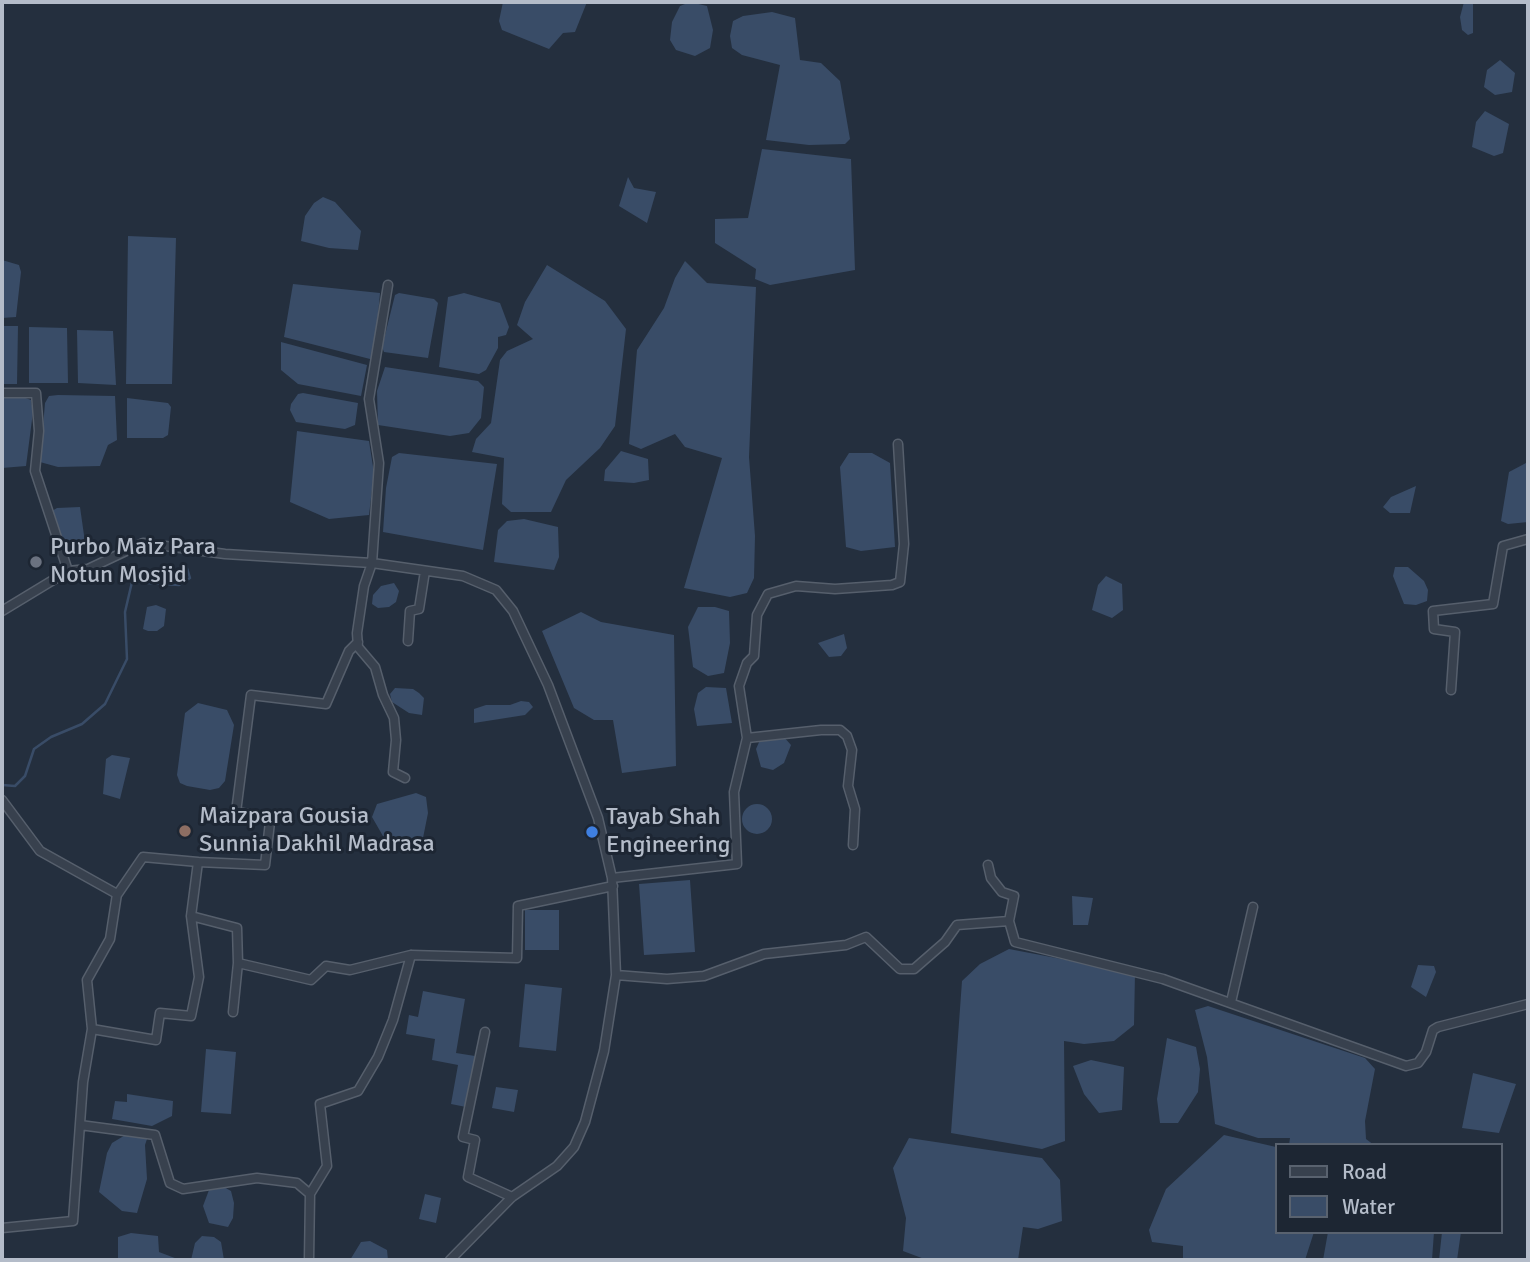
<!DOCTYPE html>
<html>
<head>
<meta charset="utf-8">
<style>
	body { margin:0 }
	#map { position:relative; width:1530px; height:1262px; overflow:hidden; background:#242f3e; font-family:Signika,sans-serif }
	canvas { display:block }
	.frame { position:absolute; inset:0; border:4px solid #b4bcc9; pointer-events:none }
	.legend { position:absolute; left:1275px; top:1143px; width:228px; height:91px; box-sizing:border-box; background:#1d2633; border:2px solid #59626f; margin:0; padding:9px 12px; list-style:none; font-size:21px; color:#b4bcc9 }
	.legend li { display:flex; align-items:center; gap:14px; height:35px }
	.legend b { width:35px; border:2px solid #59626f }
</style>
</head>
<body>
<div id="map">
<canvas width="1530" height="1262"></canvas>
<div class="frame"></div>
<ul class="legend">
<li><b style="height:9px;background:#38414e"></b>Road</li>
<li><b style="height:19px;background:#394c67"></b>Water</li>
</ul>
</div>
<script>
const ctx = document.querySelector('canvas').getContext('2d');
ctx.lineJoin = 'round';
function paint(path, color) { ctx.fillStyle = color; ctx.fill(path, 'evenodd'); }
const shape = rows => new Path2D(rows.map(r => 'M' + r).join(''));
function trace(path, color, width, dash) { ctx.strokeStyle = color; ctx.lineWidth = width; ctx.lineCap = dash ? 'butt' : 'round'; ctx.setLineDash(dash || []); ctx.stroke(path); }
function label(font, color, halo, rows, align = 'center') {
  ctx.font = font + ' Signika,sans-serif'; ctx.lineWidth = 6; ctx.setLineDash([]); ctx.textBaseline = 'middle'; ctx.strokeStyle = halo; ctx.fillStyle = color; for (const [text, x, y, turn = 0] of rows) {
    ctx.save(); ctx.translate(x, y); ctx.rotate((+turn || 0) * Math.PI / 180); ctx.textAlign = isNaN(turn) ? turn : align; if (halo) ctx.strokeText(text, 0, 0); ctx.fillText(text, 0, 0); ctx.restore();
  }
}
paint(shape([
	[503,2,587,2,575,32,563,33,549,49,502,30,499,21],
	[690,2,707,6,713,30,710,48,695,56,676,50,670,40,672,22,680,6],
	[1464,2,1473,4,1473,33,1468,35,1462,30,1460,17],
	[772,12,795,18,800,60,821,63,840,81,850,139,845,144,809,145,766,140,780,65,742,55,732,48,730,36,733,21,743,16],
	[1500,60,1515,73,1512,92,1495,95,1484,87,1487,70],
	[1485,111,1509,124,1503,153,1494,156,1472,147,1476,122],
	[762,149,851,159,855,270,770,285,755,279,756,269,715,243,715,219,748,218],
	[628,177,634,188,656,192,647,223,619,206],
	[323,197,335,202,361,231,358,250,329,248,301,241,305,216,314,203],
	[128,236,176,238,172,384,126,384],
	[2,260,19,265,21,272,16,317,2,318],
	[685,261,707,283,756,287,749,457,755,536,754,578,747,593,730,597,684,588,722,458,685,447,675,434,641,449,629,444,637,350,664,308,675,278],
	[547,265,605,301,626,329,615,426,600,448,566,480,551,512,511,512,502,504,504,458,472,452,476,439,491,423,500,360,507,351,533,339,517,325,525,302],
	[293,284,380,293,374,360,284,337],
	[399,293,434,299,438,303,428,358,384,352,382,347,395,295],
	[464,293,500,303,509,327,506,335,498,337,498,348,486,370,479,374,439,367,448,297],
	[2,326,18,326,17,384,2,384],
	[29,327,67,328,68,383,29,383],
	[77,330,113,331,116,385,78,383],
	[281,342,367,365,361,396,298,384,281,370],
	[385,367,478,381,484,387,481,418,469,433,450,436,378,425,377,391],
	[303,393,358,403,355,425,345,429,296,422,290,410,291,404,298,394],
	[58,395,115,396,117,440,108,445,100,466,58,467,40,462,45,403,49,396],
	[20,396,31,400,33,412,26,466,2,468,2,398],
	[127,398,168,403,171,407,168,435,163,438,127,438],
	[297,431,369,441,374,473,369,515,329,519,290,502],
	[621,451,648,459,649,480,634,483,604,481,605,470],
	[399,453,497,464,483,550,383,532,386,488,392,457],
	[849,453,872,453,890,463,895,547,861,551,846,547,840,467],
	[1526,463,1528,522,1508,524,1501,521,1509,472],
	[1416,486,1410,513,1390,513,1383,507,1391,497],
	[80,507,85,542,64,549,52,511,57,508],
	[524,519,558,527,559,557,554,570,494,562,498,530,507,521],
	[1395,567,1408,567,1424,581,1428,590,1427,601,1416,605,1404,604,1393,576],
	[1106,576,1122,584,1123,610,1112,618,1092,610,1098,585],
	[394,583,399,591,396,602,389,607,378,608,372,604,373,595,381,586],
	[156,605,166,609,164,626,157,631,148,631,143,629,147,607],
	[698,607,715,607,729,611,730,643,724,673,708,676,693,667,688,627],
	[581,612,601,622,674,635,676,766,622,773,613,720,594,720,574,708,542,631],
	[844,634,847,648,841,656,829,657,818,643],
	[706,687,726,688,732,723,697,726,694,709,698,693],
	[395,688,413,689,419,693,424,698,422,715,409,713,392,702,390,694],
	[521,701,529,702,533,707,525,715,474,723,474,709,486,705,510,705],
	[198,703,227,710,234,725,225,781,219,788,210,790,187,786,180,783,177,775,185,713],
	[783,736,791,745,784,763,773,770,761,767,756,749,760,740],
	[112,755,130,758,120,799,103,794,106,759],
	[416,793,426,797,428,813,423,838,403,850,391,850,372,817,377,804],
	'742 819a15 15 0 1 1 30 0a15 15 0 1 1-30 0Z',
	[690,880,695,952,644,955,639,884],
	[1072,896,1093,898,1088,925,1073,925],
	[525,910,559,910,559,950,525,950],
	[1009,949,1135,973,1134,1025,1114,1041,1084,1044,1064,1041,1065,1141,1042,1149,951,1133,962,981,980,964],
	[1418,965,1434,966,1436,972,1426,997,1411,987],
	[525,984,562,988,556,1051,519,1047],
	[423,991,465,999,456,1053,475,1056,466,1107,451,1104,458,1065,432,1060,435,1039,406,1034,409,1015,418,1017],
	[1208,1006,1365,1058,1375,1069,1365,1121,1366,1139,1374,1145,1289,1145,1290,1138,1258,1138,1215,1124,1207,1057,1195,1010],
	[1167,1038,1196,1047,1200,1069,1198,1092,1178,1123,1160,1123,1157,1099],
	[206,1049,236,1052,231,1114,201,1112],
	[1091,1060,1124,1067,1122,1110,1099,1113,1084,1094,1073,1066],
	[1473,1073,1516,1084,1499,1133,1462,1128],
	[496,1087,518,1090,514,1112,492,1108],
	[127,1094,173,1101,172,1116,152,1126,112,1119,115,1101,127,1102],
	[127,1134,147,1139,145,1145,147,1179,137,1213,122,1211,99,1192,107,1153,112,1143],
	[1224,1135,1276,1147,1276,1232,1314,1232,1305,1260,1183,1260,1183,1246,1152,1242,1149,1230,1166,1189],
	[909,1138,1042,1158,1060,1180,1062,1221,1038,1229,1023,1227,1018,1260,927,1260,903,1251,906,1218,893,1168],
	[222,1186,231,1191,234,1203,233,1218,228,1227,209,1223,203,1206,209,1190],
	[425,1194,441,1198,436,1223,419,1219],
	[1328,1232,1434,1232,1432,1260,1323,1260],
	[1442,1232,1461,1232,1457,1260,1439,1260],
	[131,1233,158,1236,159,1252,180,1260,118,1260,118,1237],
	[202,1236,214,1237,221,1242,224,1260,191,1260,195,1243],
	[370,1241,387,1250,388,1260,350,1260,361,1242]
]), '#394c67');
trace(shape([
	[2,785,15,786,25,776,34,749,51,737,82,724,105,704,127,659,125,612,132,582,179,585,190,578,186,565]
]), '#394c67', 2.5);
const street = shape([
	[388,285,369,399,379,463,372,563,364,586,357,633,358,647,375,667,383,695,394,718,396,740,393,772,405,778],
	[2,393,36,393,39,431,35,471,68,571],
	[2,611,68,571,88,569,143,543,225,554,372,563,463,576,496,590,513,611,548,685,598,818,612,878,616,975,604,1051,585,1122,574,1147,557,1166,512,1197,450,1260],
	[408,641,410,611,419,609,425,571],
	[358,642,349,651,326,704,251,695,236,812,261,816,270,822,265,865,198,862,191,916,237,928,238,963,311,980,326,966,350,970,411,955,517,958,518,906,613,886],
	[1451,690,1455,632,1434,629,1433,611,1493,604,1503,546,1528,539],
	[747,738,821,730,840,730,847,736,852,750,848,786,855,809,853,845],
	[2,800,40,851,117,894,110,939,87,980,92,1029,83,1082,73,1221,2,1228],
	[988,865,991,878,1002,892,1014,896,1009,921,1015,942,1163,979,1406,1066,1418,1063,1426,1052,1433,1030,1438,1027,1528,1004],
	[612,878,737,864,734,792,747,738,739,686,747,663,754,656,757,615,768,594,796,586,835,589,892,585,900,582,904,544,898,444],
	[117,895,143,857,198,862],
	[616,975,667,979,704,976,764,954,846,945,866,937,900,969,914,969,945,942,957,925,1009,921],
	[1231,1002,1253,907],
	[233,1012,238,963],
	[92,1029,156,1040,160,1013,191,1016,199,977,191,916],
	[485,1032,463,1137,475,1140,468,1177,512,1197],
	[80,1125,155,1135,170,1183,183,1189,257,1178,297,1183,310,1194],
	[309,1260,310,1194,327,1166,320,1104,358,1091,378,1057,393,1020,411,955]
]);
trace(street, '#565f6c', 11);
trace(street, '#38414e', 8);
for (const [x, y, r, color] of [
	[36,562,7,"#6b7280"],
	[185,831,7,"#8d6e63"],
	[592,832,7,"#3f7fe0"]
]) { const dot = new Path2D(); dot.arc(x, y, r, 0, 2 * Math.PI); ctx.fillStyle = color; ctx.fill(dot); trace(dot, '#1d2633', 2.5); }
label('24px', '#b4bcc9', '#1d2633', [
	["Purbo Maiz Para",50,548],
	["Notun Mosjid",50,576],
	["Maizpara Gousia",199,817],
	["Sunnia Dakhil Madrasa",199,845],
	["Tayab Shah",606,818],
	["Engineering",606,846]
], 'left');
</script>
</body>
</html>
